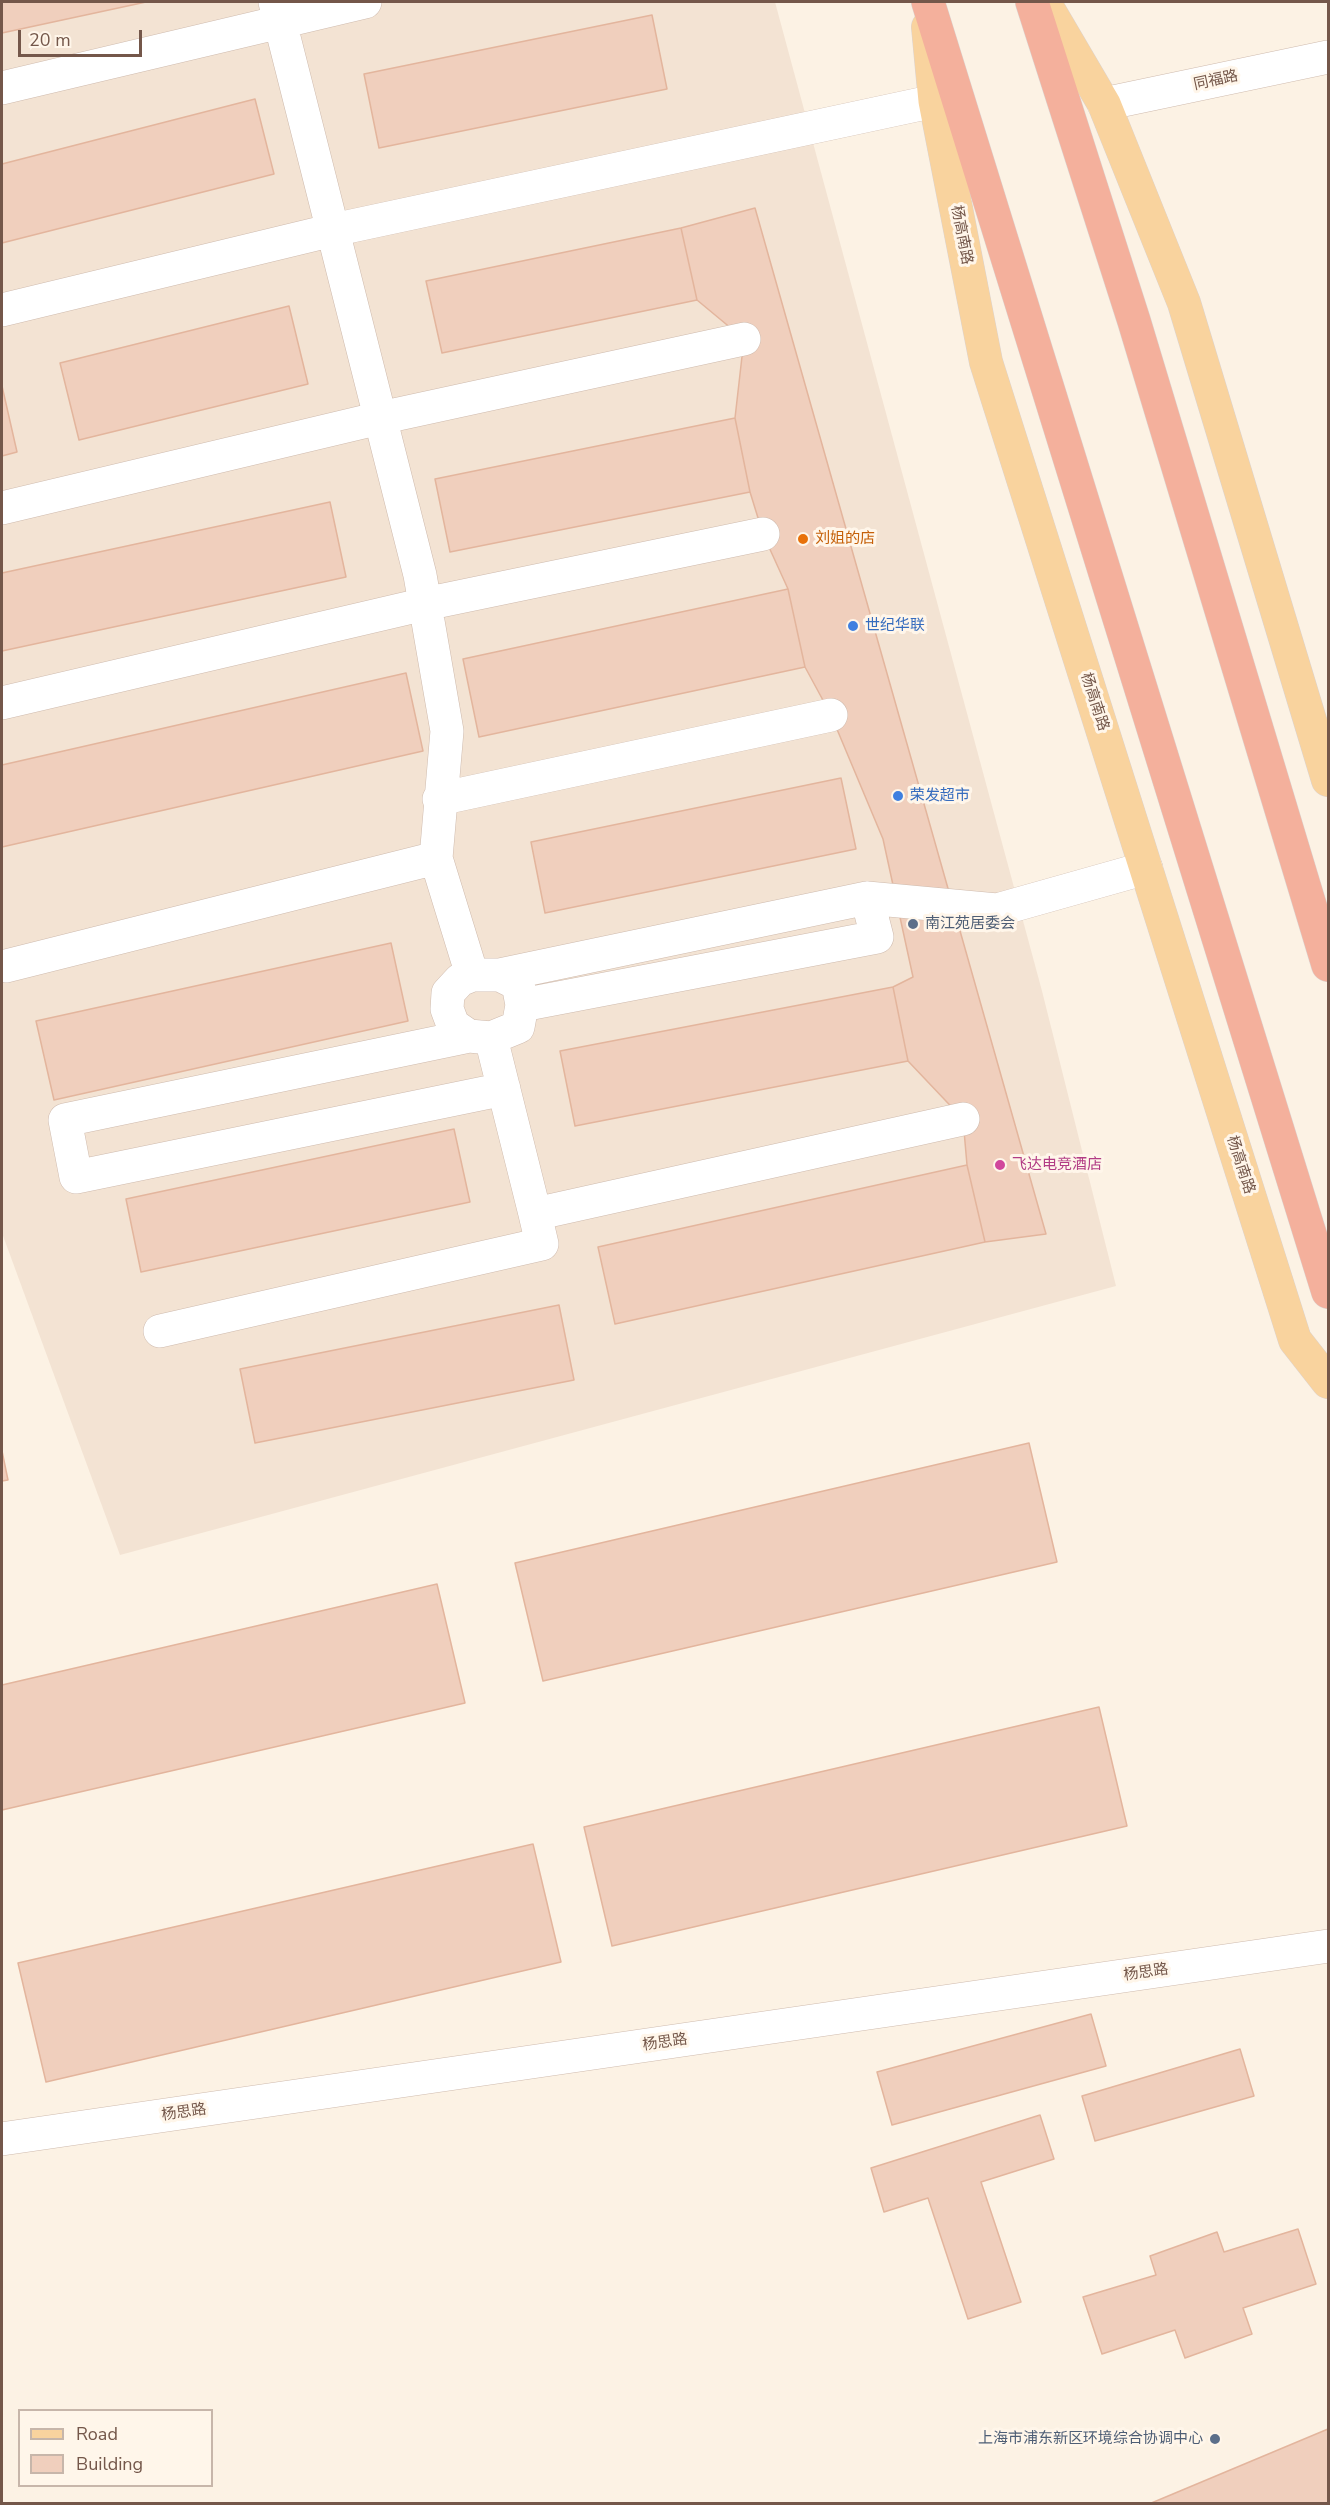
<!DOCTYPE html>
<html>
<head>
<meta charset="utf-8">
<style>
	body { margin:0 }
	#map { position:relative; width:1330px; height:2505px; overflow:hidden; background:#fcf2e4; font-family:"Nunito Sans",sans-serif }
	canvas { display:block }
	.frame { position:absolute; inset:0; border:3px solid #74574a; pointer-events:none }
	.legend { position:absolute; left:18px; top:2409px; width:195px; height:78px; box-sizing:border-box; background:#fff6ea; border:2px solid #c7b6aa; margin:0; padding:8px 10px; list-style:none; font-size:18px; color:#74574a }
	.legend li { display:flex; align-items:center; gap:12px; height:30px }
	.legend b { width:30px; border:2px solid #c7b6aa }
	.scale { position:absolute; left:18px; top:30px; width:124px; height:27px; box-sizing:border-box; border:3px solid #74574a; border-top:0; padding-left:8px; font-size:18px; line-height:21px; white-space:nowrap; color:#74574a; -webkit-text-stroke:4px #fff6ea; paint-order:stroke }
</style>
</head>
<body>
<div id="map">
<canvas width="1330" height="2505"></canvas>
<div class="frame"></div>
<ul class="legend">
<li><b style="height:8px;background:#f9d39e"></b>Road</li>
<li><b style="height:16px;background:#f0cfbd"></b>Building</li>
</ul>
<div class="scale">20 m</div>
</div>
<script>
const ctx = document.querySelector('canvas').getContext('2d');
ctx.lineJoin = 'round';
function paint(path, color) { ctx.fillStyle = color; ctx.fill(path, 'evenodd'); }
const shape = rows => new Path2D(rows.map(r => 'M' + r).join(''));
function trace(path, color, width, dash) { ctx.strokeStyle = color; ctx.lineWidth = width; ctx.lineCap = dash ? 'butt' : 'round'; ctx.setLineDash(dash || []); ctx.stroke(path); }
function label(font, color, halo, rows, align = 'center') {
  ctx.font = font + ' "Nunito Sans","Noto Sans SC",sans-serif'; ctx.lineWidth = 6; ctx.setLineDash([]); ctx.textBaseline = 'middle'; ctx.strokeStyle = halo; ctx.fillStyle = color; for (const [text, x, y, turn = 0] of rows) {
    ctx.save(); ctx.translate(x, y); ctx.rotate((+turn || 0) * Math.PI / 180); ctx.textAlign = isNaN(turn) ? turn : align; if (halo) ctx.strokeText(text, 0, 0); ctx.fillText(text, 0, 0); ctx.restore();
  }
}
paint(shape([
	[2,2,775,2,1042,991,1116,1286,120,1555,2,1233]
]), '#f3e3d3');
const building = shape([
	[2,2,146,2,2,33,2,2],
	[652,15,667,89,379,148,364,74,652,15],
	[255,99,274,174,2,243,2,164,255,99],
	[755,208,1046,1234,985,1242,967,1165,963,1119,908,1061,893,987,913,977,883,839,831,715,805,667,788,589,763,534,750,492,735,418,744,339,697,300,681,228,755,208],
	[681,228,697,300,442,353,426,281,681,228],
	[289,306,308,384,79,440,60,363,289,306],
	[2,386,17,452,2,456,2,386],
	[735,418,750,492,450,552,435,479,735,418],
	[330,502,346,577,2,651,2,573,330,502],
	[788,589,805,667,479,737,463,659,788,589],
	[406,673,423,751,2,847,2,765,406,673],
	[841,778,856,849,545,913,531,842,841,778],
	[391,943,408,1021,54,1100,36,1021,391,943],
	[893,987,908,1061,575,1126,560,1051,893,987],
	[454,1129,470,1202,141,1272,126,1199,454,1129],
	[967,1165,985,1242,615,1324,598,1247,967,1165],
	[559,1305,574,1380,255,1443,240,1369,559,1305],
	[1029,1443,1057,1562,543,1681,515,1563,1029,1443],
	[2,1451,8,1480,2,1481,2,1451],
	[437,1584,465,1703,2,1810,2,1685,437,1584],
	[1099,1707,1127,1826,612,1946,584,1827,1099,1707],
	[533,1844,561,1962,46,2082,18,1963,533,1844],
	[1091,2014,1106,2066,892,2125,877,2072,1091,2014],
	[1240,2049,1254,2096,1095,2141,1082,2096,1240,2049],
	[1040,2115,1054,2159,981,2182,1021,2302,968,2319,928,2198,884,2212,871,2168,1040,2115],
	[1298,2229,1316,2284,1243,2308,1252,2334,1185,2358,1175,2330,1102,2354,1083,2297,1156,2275,1150,2256,1217,2232,1224,2252,1298,2229],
	[1328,2429,1328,2504,1149,2504,1328,2429]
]);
paint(building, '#f0cfbd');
trace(building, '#e3b59d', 1.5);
const minor = shape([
	[275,2,420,575,447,731,436,858,472,975],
	[2,88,365,2],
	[1104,104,1328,57],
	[2,310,333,230,935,101],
	[2,508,380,418,744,339],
	[2,703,425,604,763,534],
	[439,799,831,715],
	[6,966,436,858],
	[472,975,500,975,518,984,522,1005,518,1027,491,1038,469,1036,453,1025,447,1009,448,993,460,980,472,975],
	[500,975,867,898,997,910,1146,868],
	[522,1005,877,937,867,898],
	[469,1036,65,1120,76,1177,504,1089],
	[491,1038,535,1214,963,1119],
	[160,1331,542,1244,535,1214],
	[2,2139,1328,1946]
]);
const major = shape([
	[1044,2,1104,104,1184,303,1328,780],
	[928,27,935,101,986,362,1295,1340,1328,1382]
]);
const highway = shape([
	[928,2,1328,1292],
	[1032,2,1134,321,1328,965]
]);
trace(minor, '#cfbbae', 34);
trace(major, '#dbd3d0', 34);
trace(highway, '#dbd3d0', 34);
trace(minor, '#fff', 33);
trace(major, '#f9d39e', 33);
trace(highway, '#f4b09c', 33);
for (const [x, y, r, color] of [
	[803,539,6,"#e8710a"],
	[853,626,6,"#3f7fe0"],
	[898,796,6,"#3f7fe0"],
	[913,924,6,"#5c6f8a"],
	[1000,1165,6,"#d1479c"],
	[1215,2439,6,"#5c6f8a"]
]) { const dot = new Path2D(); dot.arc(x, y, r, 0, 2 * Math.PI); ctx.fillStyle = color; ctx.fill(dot); trace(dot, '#fff6ea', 2); }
label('15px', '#74574a', '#fff6ea', [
	["同福路",1216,81,-12],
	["杨高南路",961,235,79],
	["杨高南路",1094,702,72],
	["杨高南路",1240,1165,72],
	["杨思路",1146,1973,-8],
	["杨思路",665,2043,-8],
	["杨思路",184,2113,-8]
]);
label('15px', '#c56008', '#fff6ea', [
	["刘姐的店",815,539]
], 'left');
label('15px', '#366cbe', '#fff6ea', [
	["世纪华联",865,626],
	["荣发超市",910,796]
], 'left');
label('15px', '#4e5e75', '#fff6ea', [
	["南江苑居委会",925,924],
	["上海市浦东新区环境综合协调中心",1203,2439,"right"]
], 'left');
label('15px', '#b23c85', '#fff6ea', [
	["飞达电竞酒店",1012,1165]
], 'left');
</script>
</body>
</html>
